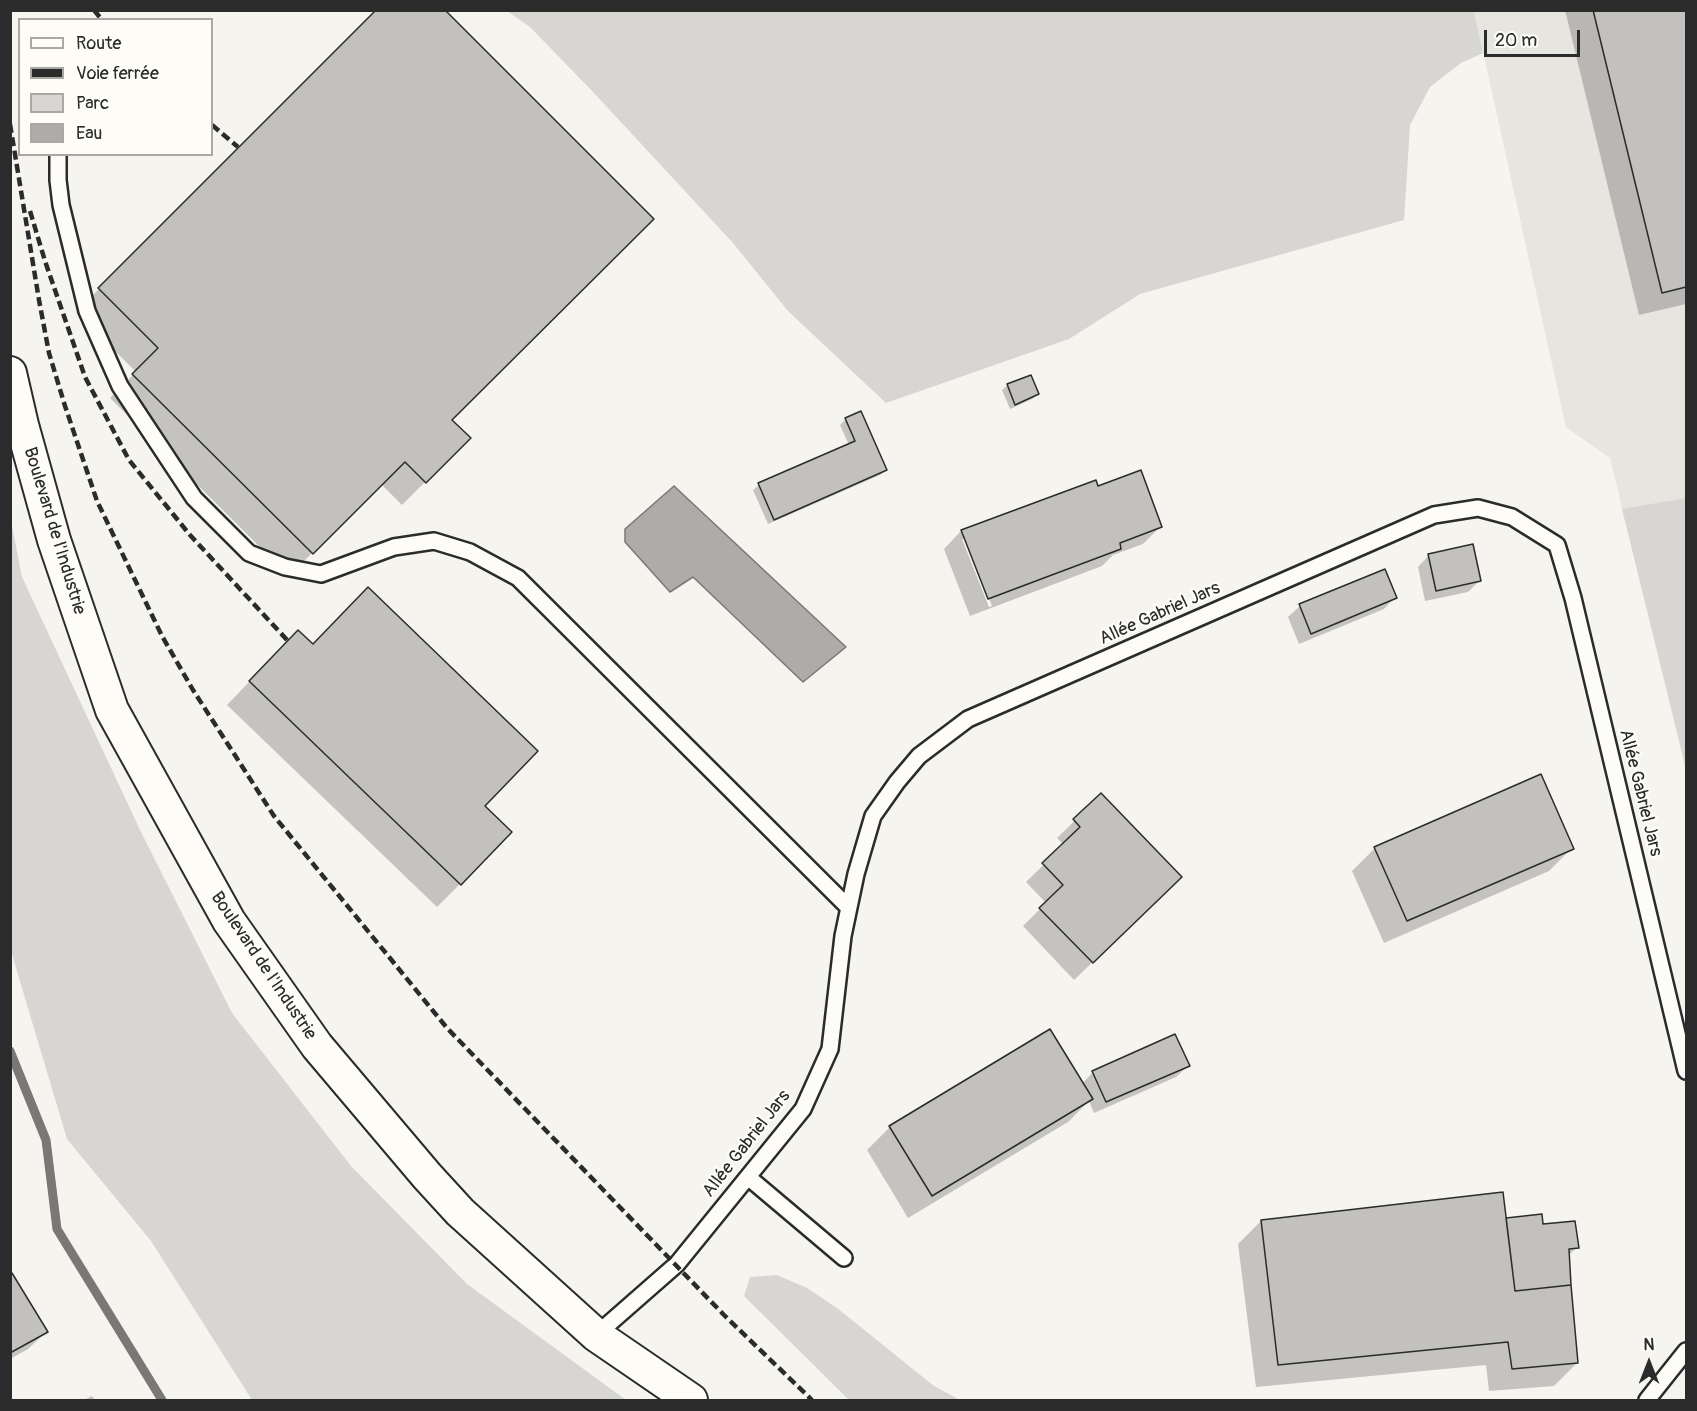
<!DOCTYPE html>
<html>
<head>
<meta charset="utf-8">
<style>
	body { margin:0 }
	#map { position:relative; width:1697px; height:1411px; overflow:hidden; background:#f5f4ef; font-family:Pangolin,sans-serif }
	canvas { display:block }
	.frame { position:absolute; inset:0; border:12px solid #2b2b2b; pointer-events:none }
	.legend { position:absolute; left:18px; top:18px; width:195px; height:138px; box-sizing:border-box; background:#fdfcf7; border:2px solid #a9a8a5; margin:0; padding:8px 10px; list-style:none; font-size:18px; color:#2b2b2b }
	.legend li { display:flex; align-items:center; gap:12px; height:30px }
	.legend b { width:30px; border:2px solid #a9a8a5 }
	.north { position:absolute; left:1619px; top:1333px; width:60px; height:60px; -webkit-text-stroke:4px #fdfcf7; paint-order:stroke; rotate:0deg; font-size:16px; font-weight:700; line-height:24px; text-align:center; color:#2b2b2b }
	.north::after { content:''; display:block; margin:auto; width:21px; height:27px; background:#2b2b2b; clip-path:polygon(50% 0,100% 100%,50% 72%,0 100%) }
	.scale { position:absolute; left:1484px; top:30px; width:96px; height:27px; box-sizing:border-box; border:3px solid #2b2b2b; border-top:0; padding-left:8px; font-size:18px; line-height:21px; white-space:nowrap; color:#2b2b2b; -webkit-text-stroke:4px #fdfcf7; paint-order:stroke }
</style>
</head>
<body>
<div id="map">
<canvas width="1697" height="1411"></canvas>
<div class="frame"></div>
<ul class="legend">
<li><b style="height:8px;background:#fdfcf7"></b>Route</li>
<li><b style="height:8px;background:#2b2b2b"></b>Voie ferrée</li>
<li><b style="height:16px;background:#d7d6d2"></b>Parc</li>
<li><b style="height:16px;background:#adaca9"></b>Eau</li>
</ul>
<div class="north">N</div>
<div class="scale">20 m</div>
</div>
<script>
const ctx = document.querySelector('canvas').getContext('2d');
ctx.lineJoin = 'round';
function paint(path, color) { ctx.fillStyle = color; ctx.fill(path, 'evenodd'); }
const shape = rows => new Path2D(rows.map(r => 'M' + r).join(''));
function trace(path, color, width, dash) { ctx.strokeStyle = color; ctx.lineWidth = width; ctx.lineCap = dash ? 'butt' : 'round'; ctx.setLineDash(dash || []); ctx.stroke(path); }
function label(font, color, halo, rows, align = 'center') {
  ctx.font = font + ' Pangolin,sans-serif'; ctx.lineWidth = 4.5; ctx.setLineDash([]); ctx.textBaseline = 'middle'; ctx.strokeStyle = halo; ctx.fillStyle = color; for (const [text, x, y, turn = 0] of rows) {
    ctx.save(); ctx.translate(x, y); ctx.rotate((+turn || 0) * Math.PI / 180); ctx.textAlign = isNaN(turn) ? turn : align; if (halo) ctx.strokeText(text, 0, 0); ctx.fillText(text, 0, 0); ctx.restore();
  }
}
paint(shape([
	[1474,11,1686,11,1686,771,1610,458,1566,427]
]), '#e6e5e0');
paint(shape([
	[1474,11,1483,53,1461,63,1430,87,1410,125,1404,220,1140,294,1069,339,886,403,788,311,733,243,594,93,530,27,507,11],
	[1686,498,1686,763,1685,764,1622,509],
	[11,521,22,577,140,830,232,1013,351,1166,467,1284,626,1400,252,1400,151,1241,67,1139,11,951],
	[777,1275,807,1288,837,1308,934,1386,960,1400,849,1400,744,1296,750,1277]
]), '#d7d6d2');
const water = shape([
	[674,486,846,647,803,682,693,577,670,592,625,542,625,529,674,486]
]);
paint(water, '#adaca9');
trace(water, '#797877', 1.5);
paint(shape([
	[378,10,450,420,469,438,402,505,381,484,289,576,110,398,136,372,76,312],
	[1565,10,1686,10,1686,304,1639,315],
	[1008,385,1038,394,1032,399,1010,409,1002,390],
	[846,419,885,470,880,475,768,524,753,490,759,485,849,445,840,425],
	[1095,482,1098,488,1160,527,1143,544,1113,555,1102,566,970,616,944,549,961,531],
	[962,539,966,539,992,606,989,607],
	[1429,555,1479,581,1468,592,1425,601,1418,567],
	[1395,597,1384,609,1299,644,1288,617,1300,606],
	[275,655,482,806,460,884,437,907,227,705],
	[1101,795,1163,895,1074,980,1023,926,1046,903,1026,882,1064,845,1057,838],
	[1375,848,1572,848,1549,871,1384,943,1352,871],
	[1188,1066,1176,1077,1094,1113,1089,1101,1068,1122,908,1218,867,1150,890,1127,1082,1084,1093,1072],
	[1261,1221,1505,1221,1542,1226,1577,1247,1568,1256,1577,1363,1554,1386,1489,1391,1486,1365,1256,1387,1238,1244],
	[10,1276,46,1332,28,1349,10,1359],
	[92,1396,95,1400,84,1400]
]), '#0003');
trace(shape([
	[10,1051,46,1140,57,1229,162,1400]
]), '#797877', 9);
const building = shape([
	[376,10,445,10,654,219,452,420,471,438,426,483,405,462,313,554,132,374,158,348,98,288,376,10],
	[1593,10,1686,10,1686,287,1662,293,1593,10],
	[1031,375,1039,394,1015,405,1007,384,1031,375],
	[861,411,887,470,774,520,758,483,855,441,845,418,861,411],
	[1141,470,1162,527,1120,543,1121,549,988,599,961,530,1096,480,1098,486,1141,470],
	[1473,544,1481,581,1436,591,1428,554,1473,544],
	[1385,569,1397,598,1311,634,1299,604,1385,569],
	[368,587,538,751,485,806,512,832,461,885,249,681,298,630,313,644,368,587],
	[1541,774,1574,849,1407,921,1374,847,1541,774],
	[1101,793,1182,877,1093,963,1039,908,1063,885,1042,863,1080,827,1073,819,1101,793],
	[1050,1029,1093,1099,932,1196,889,1126,1050,1029],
	[1175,1034,1190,1066,1106,1102,1092,1071,1175,1034],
	[1503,1192,1515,1291,1571,1285,1578,1363,1512,1369,1508,1342,1278,1365,1261,1220,1503,1192],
	[1542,1214,1543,1224,1575,1221,1579,1248,1569,1249,1571,1285,1515,1291,1506,1218,1542,1214],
	[12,1273,48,1332,10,1353,10,1274,12,1273]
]);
paint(building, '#c2c1be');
trace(building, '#2b2b2b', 1.5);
const lane = shape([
	[58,154,58,180,61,205,87,311,120,386,194,498,249,553,285,567,321,574,394,547,434,541,470,552,518,578,849,908],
	[748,1177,844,1258],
	[596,1335,677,1264,803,1109,830,1049,843,936,856,874,873,816,897,782,919,756,968,719,1434,515,1478,508,1512,517,1557,545,1573,598,1686,1071],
	[1647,1400,1686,1351]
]);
const street = shape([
	[10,373,22,425,54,540,112,710,229,921,317,1046,427,1176,460,1212,596,1335,691,1400]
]);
trace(lane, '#2b2b2b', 20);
trace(street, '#2b2b2b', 36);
trace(lane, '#fdfcf7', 15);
trace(street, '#fdfcf7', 32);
trace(shape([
	[94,10,102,20],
	[10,124,39,300,49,353,65,406,97,501,162,636,193,690,274,816,447,1028,724,1315,812,1400],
	[212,125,238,147],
	[30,211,45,261,85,377,129,460,190,535,288,641]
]), '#2b2b2b', 4.5, [9, 4.5]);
label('18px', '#2b2b2b', '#fdfcf7', [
	["Boulevard de l'Industrie",54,531,73],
	["Allée Gabriel Jars",1160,614,-24],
	["Allée Gabriel Jars",1640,793,76],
	["Boulevard de l'Industrie",263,966,56],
	["Allée Gabriel Jars",747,1144,-52]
]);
</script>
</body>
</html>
